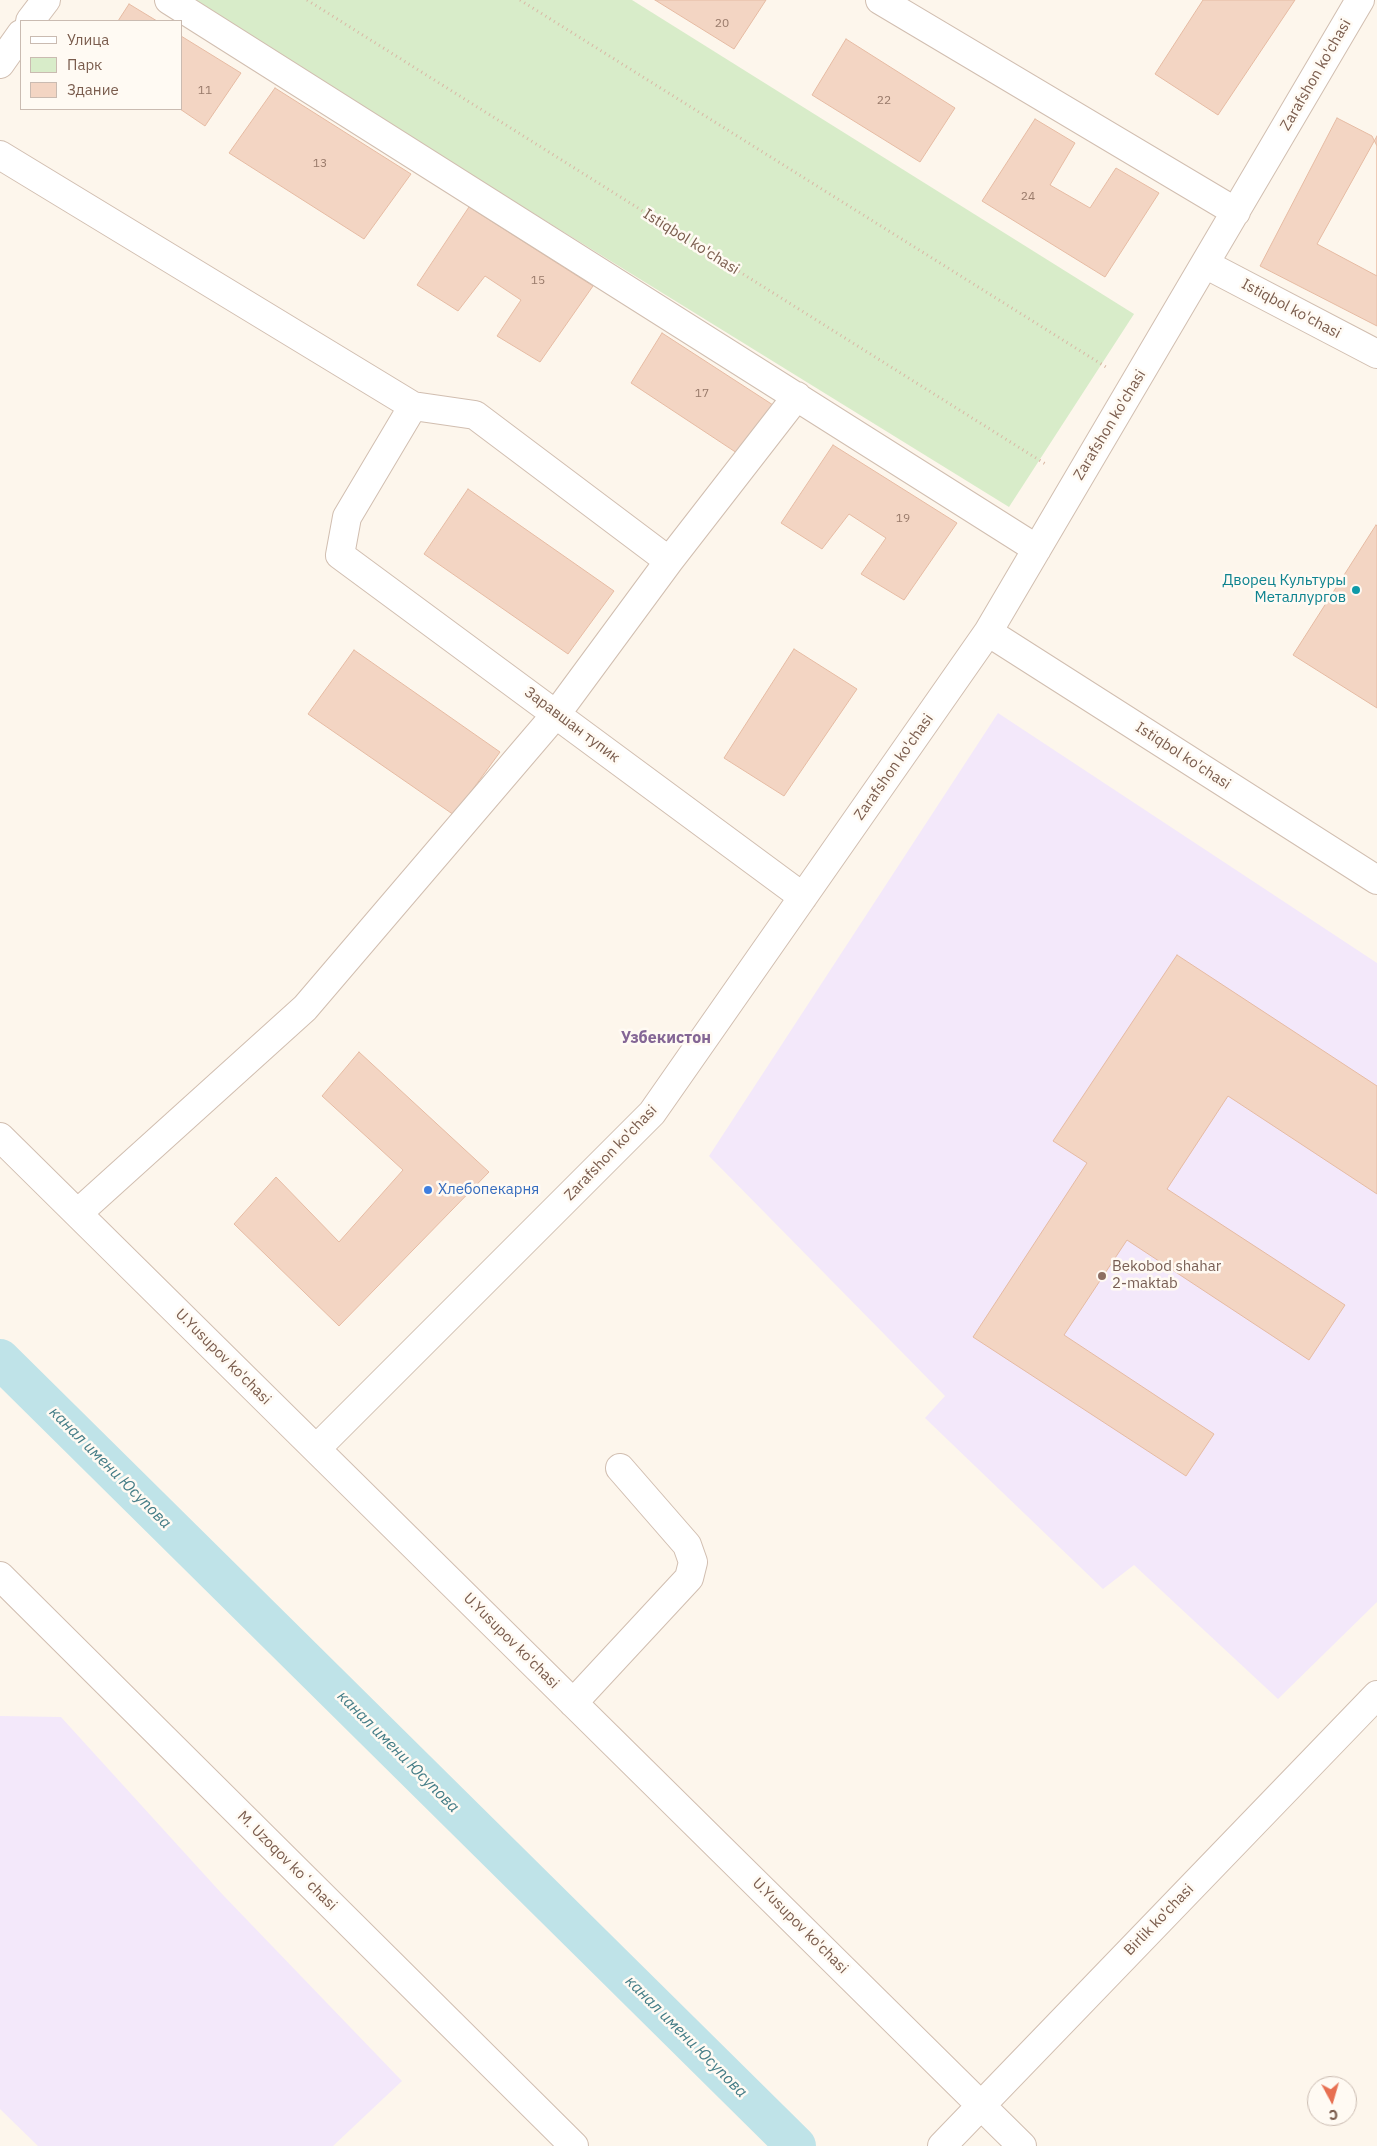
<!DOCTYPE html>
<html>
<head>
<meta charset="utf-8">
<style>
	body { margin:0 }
	#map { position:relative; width:1377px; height:2146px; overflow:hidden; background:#fdf6ec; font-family:"IBM Plex Sans",sans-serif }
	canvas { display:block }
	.legend { position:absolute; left:20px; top:20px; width:162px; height:90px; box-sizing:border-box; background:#fffaf3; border:1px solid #cabbb1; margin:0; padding:6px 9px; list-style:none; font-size:15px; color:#7a5c4d }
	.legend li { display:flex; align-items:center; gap:10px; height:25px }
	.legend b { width:25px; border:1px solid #cabbb1 }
	.north { position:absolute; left:1307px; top:2076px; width:50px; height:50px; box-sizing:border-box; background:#fffaf3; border:1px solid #cabbb1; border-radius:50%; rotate:174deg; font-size:14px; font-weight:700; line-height:20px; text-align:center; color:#7a5c4d }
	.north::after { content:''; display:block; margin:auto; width:18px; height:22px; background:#e76f51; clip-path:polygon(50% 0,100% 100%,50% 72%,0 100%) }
</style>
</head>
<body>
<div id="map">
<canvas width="1377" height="2146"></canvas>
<ul class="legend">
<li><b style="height:6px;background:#fff"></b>Улица</li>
<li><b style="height:14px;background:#d8ecc9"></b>Парк</li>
<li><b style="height:14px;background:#f3d5c3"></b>Здание</li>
</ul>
<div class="north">С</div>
</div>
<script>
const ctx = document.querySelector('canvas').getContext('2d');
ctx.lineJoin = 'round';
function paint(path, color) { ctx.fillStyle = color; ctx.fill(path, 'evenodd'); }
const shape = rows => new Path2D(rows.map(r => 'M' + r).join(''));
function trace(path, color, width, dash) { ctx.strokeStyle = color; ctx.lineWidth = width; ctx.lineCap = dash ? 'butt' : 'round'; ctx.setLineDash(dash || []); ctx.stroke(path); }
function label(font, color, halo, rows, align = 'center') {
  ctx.font = font + ' "IBM Plex Sans",sans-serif'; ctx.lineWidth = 5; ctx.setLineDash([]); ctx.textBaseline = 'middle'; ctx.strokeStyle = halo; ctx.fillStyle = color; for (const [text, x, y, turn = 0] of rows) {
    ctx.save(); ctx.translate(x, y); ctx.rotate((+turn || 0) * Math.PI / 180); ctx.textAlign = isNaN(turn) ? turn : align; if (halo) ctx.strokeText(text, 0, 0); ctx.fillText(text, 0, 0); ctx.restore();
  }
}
paint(shape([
	[998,713,1377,963,1377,1602,1278,1699,1134,1565,1103,1589,925,1418,945,1396,709,1156],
	[0,1716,61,1717,223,1895,402,2081,333,2146,38,2146,0,2109]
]), '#f3e8fa');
paint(shape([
	[188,0,632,0,1134,314,1009,507]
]), '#d8ecc9');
trace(shape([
	[0,1359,796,2146]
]), '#bfe3e8', 40);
const building = shape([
	[655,0,766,0,734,49,655,0],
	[1203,0,1295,0,1218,115,1155,74,1203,0],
	[129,4,157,21,118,21,129,4],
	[181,36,241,73,205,126,180,109,181,109,181,36],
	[846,39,955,108,920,162,812,95,846,39],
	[275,88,411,174,364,239,229,153,275,88],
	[1337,118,1372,136,1377,146,1377,326,1260,266,1337,118],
	[1035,119,1075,143,1050,185,1090,208,1116,168,1159,193,1105,277,982,201,1035,119],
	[1377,136,1377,276,1317,244,1377,136],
	[469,207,593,286,540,362,497,336,521,300,485,276,458,311,417,285,469,207],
	[662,333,773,405,740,455,631,383,662,333],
	[833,445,957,523,904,600,861,574,886,538,849,514,822,549,781,523,833,445],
	[468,489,614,591,568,654,424,554,468,489],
	[1376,525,1377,526,1377,708,1293,655,1376,525],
	[794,649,857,689,784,796,724,758,794,649],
	[354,650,500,752,454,815,308,714,354,650],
	[1177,955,1377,1086,1377,1194,1228,1096,1167,1189,1345,1305,1309,1360,1127,1240,1064,1335,1214,1434,1186,1476,973,1337,1087,1163,1053,1141,1177,955],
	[359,1052,489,1172,339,1326,234,1224,276,1177,339,1242,403,1170,322,1096,359,1052]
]);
paint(building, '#f3d5c3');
trace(building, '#e6bba3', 1);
const minor = shape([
	[169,0,1037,549],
	[880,0,1236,212],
	[30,21,46,0],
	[0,64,21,34],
	[0,155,413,406,475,415,669,561,557,713,305,1008,78,1213],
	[1205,264,1377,354],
	[413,406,347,517,340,555,803,897],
	[669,561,797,396],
	[988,632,1377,880],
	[0,1137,1022,2146],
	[316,1449,652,1113,988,632,1360,0],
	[0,1576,574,2146],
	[573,1703,689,1578,693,1562,687,1545,620,1468],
	[942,2146,1377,1695]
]);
trace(minor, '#d1beb0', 30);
trace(shape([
	[307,0,1047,465],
	[520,0,1106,367]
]), '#d9b8a5', 3, [1, 4]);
trace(minor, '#fff', 28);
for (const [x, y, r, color] of [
	[1356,590,5,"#0f9aa8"],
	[428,1190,5,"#3f7fe0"],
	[1102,1276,5,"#8d6e63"]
]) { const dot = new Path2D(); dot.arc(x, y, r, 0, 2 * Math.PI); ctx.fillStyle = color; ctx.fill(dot); trace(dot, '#fffaf3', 2); }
label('12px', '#987a6a', null, [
	["20",722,24],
	["11",205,91],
	["22",884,101],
	["13",320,164],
	["24",1028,197],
	["15",538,281],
	["17",702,394],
	["19",903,519]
]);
label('15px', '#7a5c4d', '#fffaf3', [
	["Zarafshon ko'chasi",1316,75,-60],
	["Istiqbol ko'chasi",691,242,32],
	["Istiqbol ko'chasi",1291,309,28],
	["Zarafshon ko'chasi",1110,425,-59],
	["Заравшан тупик",572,725,37],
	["Istiqbol ko'chasi",1183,756,33],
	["Zarafshon ko'chasi",894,767,-55],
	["Zarafshon ko'chasi",611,1153,-46],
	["U.Yusupov ko'chasi",223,1357,45],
	["U.Yusupov ko'chasi",511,1641,45],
	["M. Uzoqov koʻchasi",287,1861,45],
	["Birlik ko'chasi",1159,1920,-46],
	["U.Yusupov ko'chasi",800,1926,45]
]);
label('15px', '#0d838f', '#fffaf3', [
	["Дворец Культуры",1346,581],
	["Металлургов",1346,598]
], 'right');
label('15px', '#366cbe', '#fffaf3', [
	["Хлебопекарня",438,1190]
], 'left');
label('15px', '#785e54', '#fffaf3', [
	["Bekobod shahar",1112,1267],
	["2-maktab",1112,1284]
], 'left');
label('bold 16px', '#846695', '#fffaf3', [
	["Узбекистон",666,1038]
]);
label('italic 16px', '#437c86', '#fffaf3', [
	["канал имени Юсупова",110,1468,45],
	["канал имени Юсупова",398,1752,45],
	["канал имени Юсупова",686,2037,45]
]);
</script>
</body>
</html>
